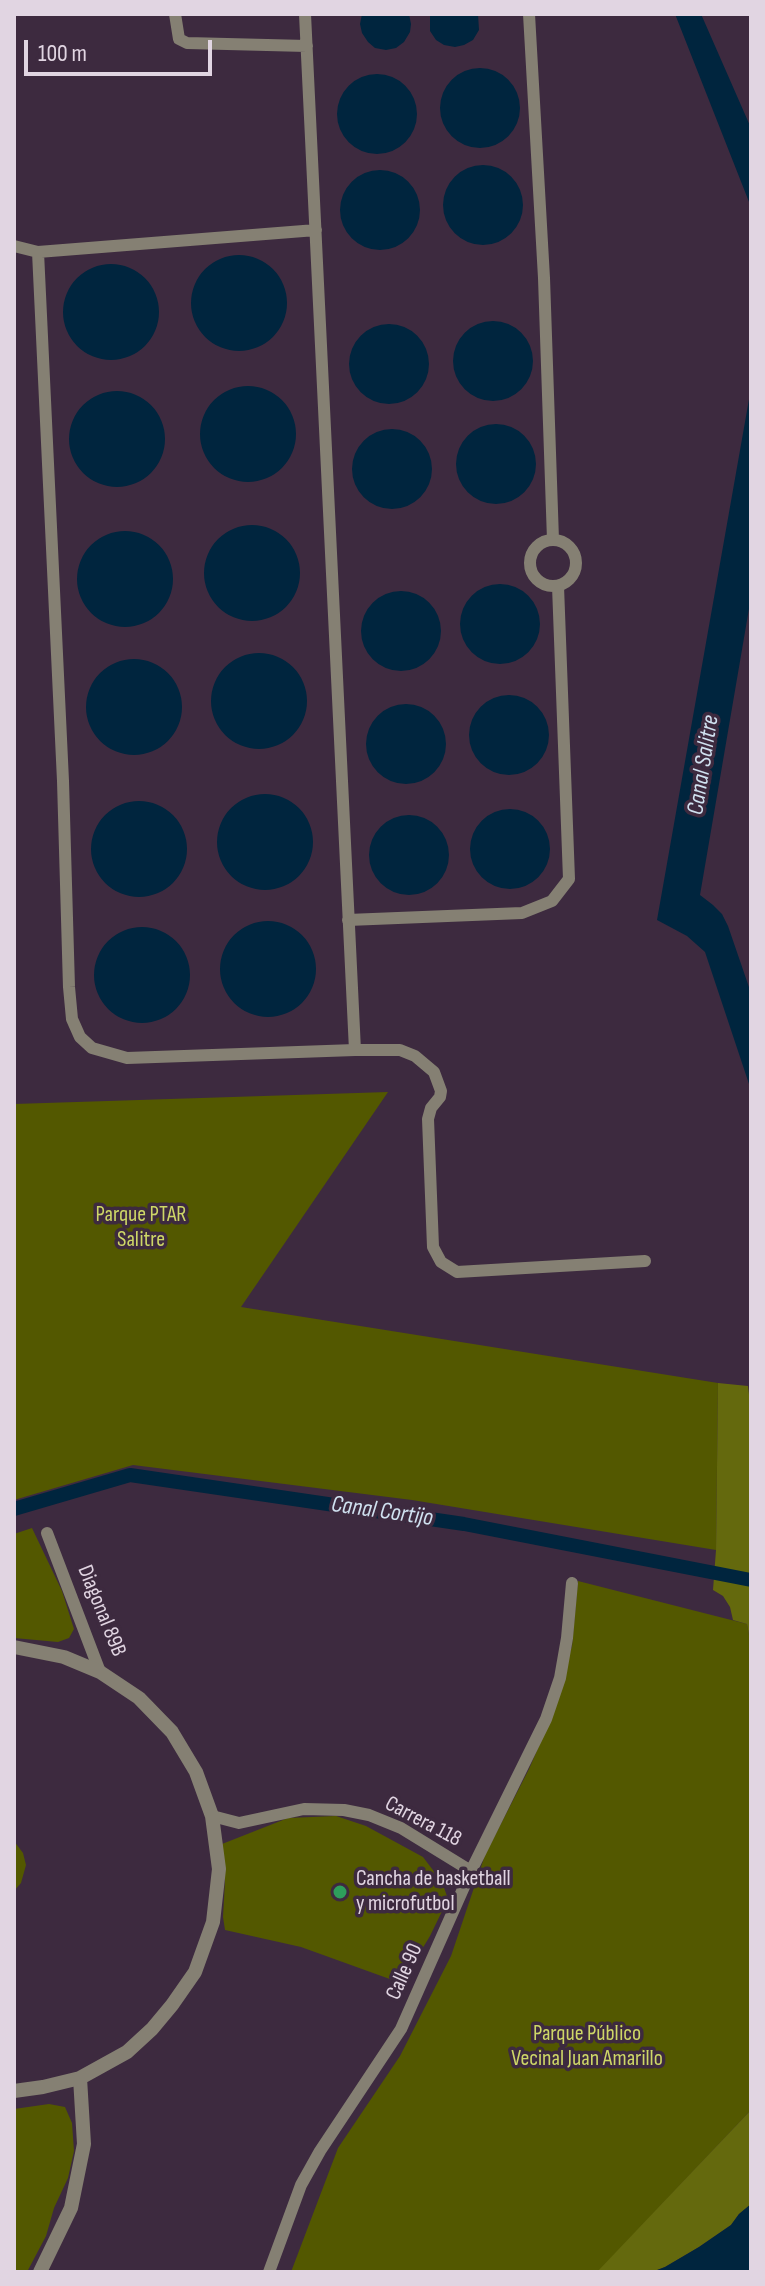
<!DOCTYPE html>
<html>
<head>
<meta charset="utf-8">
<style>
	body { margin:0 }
	#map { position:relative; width:765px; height:2286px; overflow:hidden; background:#3d2a3f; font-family:"Sofia Sans Condensed",sans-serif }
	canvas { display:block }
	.frame { position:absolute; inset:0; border:16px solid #e1d5e2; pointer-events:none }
	.scale { position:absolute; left:24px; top:40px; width:188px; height:36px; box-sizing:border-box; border:4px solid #e1d5e2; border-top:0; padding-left:10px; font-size:24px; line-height:28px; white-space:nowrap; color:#e1d5e2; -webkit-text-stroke:6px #3d2a3f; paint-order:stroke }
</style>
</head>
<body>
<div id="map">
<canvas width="765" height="2286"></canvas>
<div class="frame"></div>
<div class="scale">100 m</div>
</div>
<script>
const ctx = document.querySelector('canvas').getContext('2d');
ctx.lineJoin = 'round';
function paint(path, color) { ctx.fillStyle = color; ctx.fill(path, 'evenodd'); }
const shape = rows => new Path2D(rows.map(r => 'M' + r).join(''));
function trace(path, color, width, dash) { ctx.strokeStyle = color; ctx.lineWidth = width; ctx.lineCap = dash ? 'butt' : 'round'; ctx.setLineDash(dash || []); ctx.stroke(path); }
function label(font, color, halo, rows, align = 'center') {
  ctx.font = font + ' "Sofia Sans Condensed",sans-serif'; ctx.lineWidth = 7; ctx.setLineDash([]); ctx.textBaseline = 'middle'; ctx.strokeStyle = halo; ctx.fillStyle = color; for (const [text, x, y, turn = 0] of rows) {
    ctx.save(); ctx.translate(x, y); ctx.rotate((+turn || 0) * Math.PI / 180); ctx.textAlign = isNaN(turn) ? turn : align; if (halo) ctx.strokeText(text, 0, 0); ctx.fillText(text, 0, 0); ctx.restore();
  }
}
paint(shape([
	[388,1092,241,1307,718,1383,716,1550,412,1500,133,1465,14,1500,14,1104],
	[32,1528,62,1591,74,1629,69,1638,58,1642,14,1638,14,1534],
	[578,1581,747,1624,751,1645,751,2110,598,2272,291,2272,338,2148,400,2056,451,1956,485,1855,529,1769,551,1718,572,1646],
	[336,1816,366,1826,423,1857,442,1882,448,1899,430,1936,404,1979,398,1982,301,1947,225,1930,223,1917,225,1881,222,1844,288,1818],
	[14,1841,23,1853,26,1865,21,1883,14,1891],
	[49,2104,65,2107,72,2123,74,2151,68,2178,54,2208,46,2236,27,2272,14,2272,14,2109]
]), '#535800');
paint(shape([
	[718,1383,748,1386,751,1411,751,1645,747,1624,733,1620,730,1607,723,1596,713,1590,716,1550],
	[751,2110,751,2204,739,2214,731,2225,699,2247,665,2267,652,2272,597,2272]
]), '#64690d');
paint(shape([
	[362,14,409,14,411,24,410,32,404,42,396,48,386,50,375,48,368,42,362,33,360,24],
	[430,14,478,14,479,30,473,40,464,45,455,47,444,45,436,40,430,31],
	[675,14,701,14,751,128,751,207],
	'440 108a40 40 0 1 1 80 0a40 40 0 1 1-80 0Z',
	'337 114a40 40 0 1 1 80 0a40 40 0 1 1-80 0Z',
	'443 205a40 40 0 1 1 80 0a40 40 0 1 1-80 0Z',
	'340 210a40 40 0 1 1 80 0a40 40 0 1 1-80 0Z',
	'191 303a48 48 0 1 1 96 0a48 48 0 1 1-96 0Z',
	'63 312a48 48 0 1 1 96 0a48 48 0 1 1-96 0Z',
	'453 361a40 40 0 1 1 80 0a40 40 0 1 1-80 0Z',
	'349 364a40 40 0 1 1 80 0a40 40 0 1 1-80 0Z',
	'200 434a48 48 0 1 1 96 0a48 48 0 1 1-96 0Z',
	[751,388,751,597,700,895,713,905,722,914,728,926,751,993,751,1090,705,952,687,936,657,920],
	'69 439a48 48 0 1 1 96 0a48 48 0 1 1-96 0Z',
	'456 464a40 40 0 1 1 80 0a40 40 0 1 1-80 0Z',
	'352 469a40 40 0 1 1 80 0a40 40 0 1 1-80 0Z',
	'204 573a48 48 0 1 1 96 0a48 48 0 1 1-96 0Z',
	'77 579a48 48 0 1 1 96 0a48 48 0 1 1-96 0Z',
	'460 624a40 40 0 1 1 80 0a40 40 0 1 1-80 0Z',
	'361 631a40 40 0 1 1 80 0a40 40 0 1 1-80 0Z',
	'211 701a48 48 0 1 1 96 0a48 48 0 1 1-96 0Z',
	'86 707a48 48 0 1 1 96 0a48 48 0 1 1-96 0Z',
	'469 735a40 40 0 1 1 80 0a40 40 0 1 1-80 0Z',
	'366 744a40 40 0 1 1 80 0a40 40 0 1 1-80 0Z',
	'217 842a48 48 0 1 1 96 0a48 48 0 1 1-96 0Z',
	'91 849a48 48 0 1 1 96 0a48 48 0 1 1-96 0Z',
	'470 849a40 40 0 1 1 80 0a40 40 0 1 1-80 0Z',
	'369 855a40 40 0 1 1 80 0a40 40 0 1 1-80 0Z',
	'220 969a48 48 0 1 1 96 0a48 48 0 1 1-96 0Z',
	'94 975a48 48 0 1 1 96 0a48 48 0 1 1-96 0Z',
	[751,2204,751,2272,652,2272,665,2267,699,2247,731,2225,739,2214]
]), '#00253e');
trace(shape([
	[14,1509,130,1475,464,1524,751,1580]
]), '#00253e', 14);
trace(shape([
	[175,14,179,39,187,43,307,46],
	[305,14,355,1050],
	[529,14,544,278,553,540],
	[316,230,38,252,63,781,69,987,72,1019,80,1037,92,1048,127,1058,355,1050,400,1050,415,1056,434,1072,441,1091,440,1097,431,1108,428,1119,433,1247,441,1262,457,1272,645,1261],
	[14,246,38,252],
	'530 563a23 23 0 1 1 46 0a23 23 0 1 1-46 0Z',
	[348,920,522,913,552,901,569,879,558,586],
	[47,1533,100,1672],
	[212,1816,239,1823,304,1809,344,1810,369,1815,401,1828,471,1871],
	[269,2272,301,2185,320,2151,401,2029,471,1871,546,1719,560,1678,567,1638,572,1583]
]), '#858073', 12);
trace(shape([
	[14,1647,64,1657,100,1672,139,1698,172,1732,196,1772,212,1816,219,1869,213,1922,195,1972,172,2005,152,2029,127,2052,80,2078,43,2087,14,2091],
	[40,2272,71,2208,84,2144,80,2078]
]), '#858073', 14);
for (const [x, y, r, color] of [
	[340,1892,8,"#2e9e5b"]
]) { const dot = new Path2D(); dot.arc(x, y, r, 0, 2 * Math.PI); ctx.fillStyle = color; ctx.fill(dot); trace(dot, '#3d2a3f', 3); }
label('22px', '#ced767', '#3d2a3f', [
	["Parque PTAR",141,1215],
	["Salitre",141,1240],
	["Parque Público",587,2034],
	["Vecinal Juan Amarillo",587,2059]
]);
label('22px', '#e1d5e2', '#3d2a3f', [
	["Diagonal 89B",101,1611,68],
	["Carrera 118",423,1822,28],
	["Calle 90",405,1972,-66]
]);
label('22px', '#e1d5e2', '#3d2a3f', [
	["Cancha de basketball",356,1879],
	["y microfutbol",356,1904]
], 'left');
label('italic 24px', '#d0e1f0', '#3d2a3f', [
	["Canal Salitre",704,765,-81],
	["Canal Cortijo",382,1512,8]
]);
</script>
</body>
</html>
